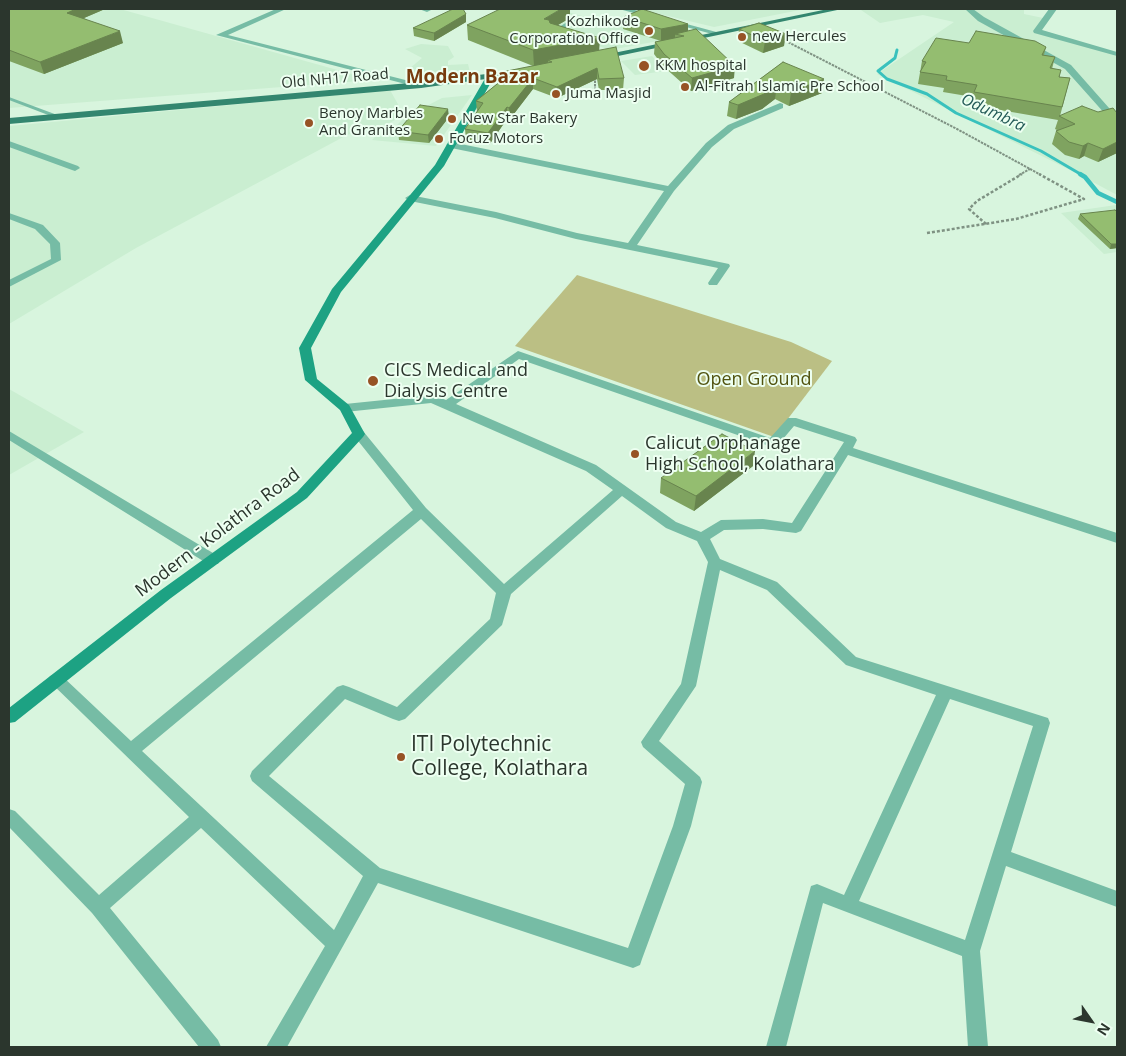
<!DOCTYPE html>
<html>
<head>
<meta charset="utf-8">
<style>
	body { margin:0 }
	#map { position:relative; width:1126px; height:1056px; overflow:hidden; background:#d8f5de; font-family:"Open Sans",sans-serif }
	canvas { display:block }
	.frame { position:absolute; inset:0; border:10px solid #2b362d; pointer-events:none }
	.north { position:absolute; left:1066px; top:996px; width:50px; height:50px; -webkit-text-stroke:4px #edfff1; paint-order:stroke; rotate:123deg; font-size:14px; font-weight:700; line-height:20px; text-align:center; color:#2b362d }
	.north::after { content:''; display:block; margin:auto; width:18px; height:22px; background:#2b362d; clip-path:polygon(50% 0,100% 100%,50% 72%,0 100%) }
</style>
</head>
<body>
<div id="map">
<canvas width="1126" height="1056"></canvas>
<div class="frame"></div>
<div class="north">N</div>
</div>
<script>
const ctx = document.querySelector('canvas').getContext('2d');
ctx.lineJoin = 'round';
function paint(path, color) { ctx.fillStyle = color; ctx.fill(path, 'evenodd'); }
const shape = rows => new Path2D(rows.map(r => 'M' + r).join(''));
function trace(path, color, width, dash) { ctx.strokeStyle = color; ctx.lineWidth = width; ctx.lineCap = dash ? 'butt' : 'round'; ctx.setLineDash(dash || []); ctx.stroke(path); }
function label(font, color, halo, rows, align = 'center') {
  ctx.font = font + ' "Open Sans",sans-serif'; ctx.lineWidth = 4; ctx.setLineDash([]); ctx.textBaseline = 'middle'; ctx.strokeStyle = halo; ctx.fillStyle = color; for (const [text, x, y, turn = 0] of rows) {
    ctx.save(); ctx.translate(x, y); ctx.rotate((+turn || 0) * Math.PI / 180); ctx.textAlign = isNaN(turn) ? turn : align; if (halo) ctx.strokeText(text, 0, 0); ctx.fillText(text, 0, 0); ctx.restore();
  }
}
paint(shape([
	[9,9,120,9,373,80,9,108],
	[523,9,557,9,614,25,642,16,701,33,610,50,559,32],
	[639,9,805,9,714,27],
	[872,9,1024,9,1024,14,1048,19,1038,29,1117,53,1117,195,1076,173,877,74,954,22,923,15,880,23,861,10],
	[421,44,448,46,454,57,448,61,448,65,468,64,470,72,410,78,409,69,422,58,405,49],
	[652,56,666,71,635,75,621,61],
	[390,90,404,115,384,126,347,135,136,248,9,324,9,126],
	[472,95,436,146,372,140,381,131,390,132,405,117,442,98],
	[1116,205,1117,252,1104,254,1061,213],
	[9,389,84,432,9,475]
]), '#caeed1');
paint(shape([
	[577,275,791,342,832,361,774,437,515,346]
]), '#bbbf84');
trace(shape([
	[897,50,895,58,878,71,887,79,927,94,956,113,1041,151,1082,175]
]), '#39c1bd', 3);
trace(shape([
	[1080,174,1085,177,1098,193,1117,202]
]), '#39c1bd', 4.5);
trace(shape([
	[782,39,957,129,1041,175],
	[595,77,595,89],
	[1019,175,1030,169]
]), '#7f9283', 2, [2.5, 1]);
trace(shape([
	[986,224,969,209,977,201,1022,174],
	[927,233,1016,219,1084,199,1039,174]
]), '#7f9283', 2.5, [3, 2]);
paint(shape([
	[9,97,60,116,60,117,56,118,9,100,9,97]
]), '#76bca5');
paint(shape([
	[276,9,286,9,228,35,425,85,421,88,216,35,276,9],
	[419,9,430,9,431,10,427,12,419,9],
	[619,9,631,9,720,33,716,35,619,9],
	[965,9,973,9,984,17,1071,65,1117,117,1117,125,1114,124,1065,69,978,21,965,9],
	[1049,9,1057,9,1042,30,1117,52,1117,56,1034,33,1033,31,1049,9],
	[572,19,579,21,560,34,563,36,562,38,551,36,551,32,572,19],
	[780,103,783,104,783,108,734,129,712,147,674,191,637,245,729,264,730,266,717,285,709,285,708,283,718,268,576,239,495,218,410,201,405,198,410,195,496,212,577,233,628,243,664,191,451,148,446,145,451,142,668,186,706,143,728,125,780,103],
	[9,141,78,166,80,168,75,171,72,170,9,147,9,141],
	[9,213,43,225,60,243,61,260,9,287,9,280,51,259,50,244,35,229,9,219,9,213],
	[518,351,770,438,788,418,796,418,855,437,857,440,853,448,1117,533,1117,543,848,455,801,531,796,533,763,529,724,530,710,539,720,559,777,582,856,657,1048,718,1050,723,1011,852,1117,891,1117,907,1006,866,980,951,988,1047,968,1047,962,956,823,903,786,1047,766,1047,811,886,817,884,844,895,936,695,846,665,767,590,720,570,696,686,659,741,700,777,702,782,691,826,642,959,640,965,633,968,378,883,287,1047,266,1047,325,946,201,828,110,908,218,1040,221,1047,199,1047,92,913,9,827,9,809,15,811,99,895,189,817,48,680,50,676,56,674,62,676,131,741,413,510,355,437,353,434,355,431,363,431,426,508,504,584,613,490,586,471,431,403,345,412,339,408,345,404,433,395,446,400,518,351],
	[519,359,772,447,777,446,794,426,844,442,792,523,763,519,721,520,701,532,676,522,596,465,456,404,519,359],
	[622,496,666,528,697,541,708,562,681,684,641,742,643,747,685,784,673,826,628,948,380,868,269,776,345,699,393,719,399,721,405,719,502,625,511,594,622,496],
	[421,519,496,593,490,619,397,707,349,687,343,685,337,687,252,771,250,776,252,781,363,876,334,930,142,751,421,519],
	[950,699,1033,726,965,940,859,901,950,699],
	[9,431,218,556,220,560,218,564,208,564,9,440,9,431]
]), '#76bca5');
paint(shape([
	[487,75,494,77,444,166,341,292,311,348,317,379,349,405,365,434,363,437,307,498,171,598,15,722,9,723,9,708,161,590,297,492,352,433,340,410,305,380,299,348,332,289,435,165,487,75]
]), '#1da283');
paint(shape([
	[828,9,842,9,599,60,595,58,599,56,828,9],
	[519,70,523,72,522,74,421,88,9,124,9,118,421,82,519,70]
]), '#33866f');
paint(shape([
	[9,9,105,9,84,18,123,43,44,74,9,61],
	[466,14,466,22,434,41,414,36,413,28],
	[624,17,688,24,688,31,734,78,691,91,663,66,654,54,655,42,661,41,623,29],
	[570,18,558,25,599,50,624,78,623,90,599,90,597,79,557,98,533,89,510,119,507,119,489,145,466,140,465,129,477,112,476,101,503,79,502,72,533,66,468,40,467,25],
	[739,29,784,46,763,53,738,41],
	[969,43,1046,47,1044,55,1055,57,1052,69,1060,77,1070,78,1060,116,1098,112,1117,113,1117,153,1098,162,1084,156,1079,159,1065,155,1052,144,1056,131,1057,130,1055,129,1058,120,971,105,973,97,943,92,944,88,918,84,922,61],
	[783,62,822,93,789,106,775,99,762,109,736,119,727,116,729,102],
	[449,117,429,143,399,140,398,131],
	[1117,212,1117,248,1110,249,1078,219,1080,214],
	[753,466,694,511,660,493,661,478]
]), '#7fa360');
paint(shape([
	[76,9,105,9,70,24,67,13],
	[561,9,570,9,570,18,544,33,544,19],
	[466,14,466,22,434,41,434,33],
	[688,24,688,35,675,34,675,38,661,41,661,29],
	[120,31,123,43,44,74,40,62],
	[786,34,784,46,763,53,765,41],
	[600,38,599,53,548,60,548,63,534,66,533,50],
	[735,66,734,78,691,91,692,78],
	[597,68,597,79,557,98,557,87],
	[533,78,533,89,510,119,509,108],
	[824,79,822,93,789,106,791,92],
	[777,85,775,99,762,109,736,119,738,105],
	[507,107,507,119,489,145,488,133],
	[448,109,449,117,429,143,428,135],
	[1117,142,1117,153,1098,162,1103,149],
	[1088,143,1084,156,1079,159,1083,146],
	[1111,244,1117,244,1117,248,1110,249],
	[755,451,753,466,694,511,696,496]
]), '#68844e');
const building = shape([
	[9,9,76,9,67,13,120,31,40,62,9,50,9,9],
	[453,9,463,9,466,14,434,33,413,28,453,9],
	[500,9,561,9,544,19,549,20,550,23,600,38,533,50,467,25,500,9],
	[642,9,688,24,661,29,624,17,642,9],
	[759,23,786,34,765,41,739,29,759,23],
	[696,29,735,66,692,78,664,54,655,42,684,36,675,34,696,29],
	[976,31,1035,41,1046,47,1042,55,1055,57,1050,68,1061,70,1059,77,1070,78,1062,107,974,92,977,85,946,80,947,76,920,72,926,62,922,61,936,38,969,43,976,31],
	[616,47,624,78,599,79,597,68,557,87,533,78,509,108,507,107,488,133,465,129,483,103,476,101,507,76,502,72,552,62,548,60,616,47],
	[783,62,824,79,791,92,777,85,764,94,738,105,729,102,783,62],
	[420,105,448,109,428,135,398,131,420,105],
	[1082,106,1098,112,1113,108,1117,113,1117,142,1103,149,1088,143,1083,146,1069,142,1056,131,1075,124,1059,116,1082,106],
	[1115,210,1117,212,1117,244,1111,244,1080,214,1115,210],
	[722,434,755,451,696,496,661,478,722,434]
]);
paint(building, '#94bd70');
trace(building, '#68844e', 1);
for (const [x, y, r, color] of [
	[649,31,5,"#975325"],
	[742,37,5,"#975325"],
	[644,66,6,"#975325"],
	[685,87,5,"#975325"],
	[556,94,5,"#975325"],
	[452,119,5,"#975325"],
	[309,123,5,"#975325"],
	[439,139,5,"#975325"],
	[373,381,6,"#975325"],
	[635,454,5,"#975325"],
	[401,757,5,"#975325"]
]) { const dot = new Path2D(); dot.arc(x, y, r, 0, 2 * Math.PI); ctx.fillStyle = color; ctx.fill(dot); trace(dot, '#edfff1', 2); }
label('15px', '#2b362d', '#edfff1', [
	["Kozhikode",639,22,"right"],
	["Corporation Office",639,39,"right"],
	["new Hercules",752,37],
	["KKM hospital",655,66],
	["Al-Fitrah Islamic Pre School",695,87],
	["Juma Masjid",566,94],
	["Benoy Marbles",319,114],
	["And Granites",319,131],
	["New Star Bakery",462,119],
	["Focuz Motors",449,139]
], 'left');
label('15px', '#2b362d', '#edfff1', [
	["Old NH17 Road",335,79,-5]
]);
label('italic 16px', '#245b58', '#edfff1', [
	["Odumbra",993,113,25]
]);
label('18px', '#2b362d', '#edfff1', [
	["CICS Medical and",384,371],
	["Dialysis Centre",384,392],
	["Calicut Orphanage",645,444],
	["High School, Kolathara",645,465]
], 'left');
label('18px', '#51530f', '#edfff1', [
	["Open Ground",754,380]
]);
label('18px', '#2b362d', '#edfff1', [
	["Modern - Kolathra Road",218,533,-37]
]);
label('bold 19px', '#773b0e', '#edfff1', [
	["Modern Bazar",472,78]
]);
label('21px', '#2b362d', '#edfff1', [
	["ITI Polytechnic",411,745],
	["College, Kolathara",411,769]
], 'left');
</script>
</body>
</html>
